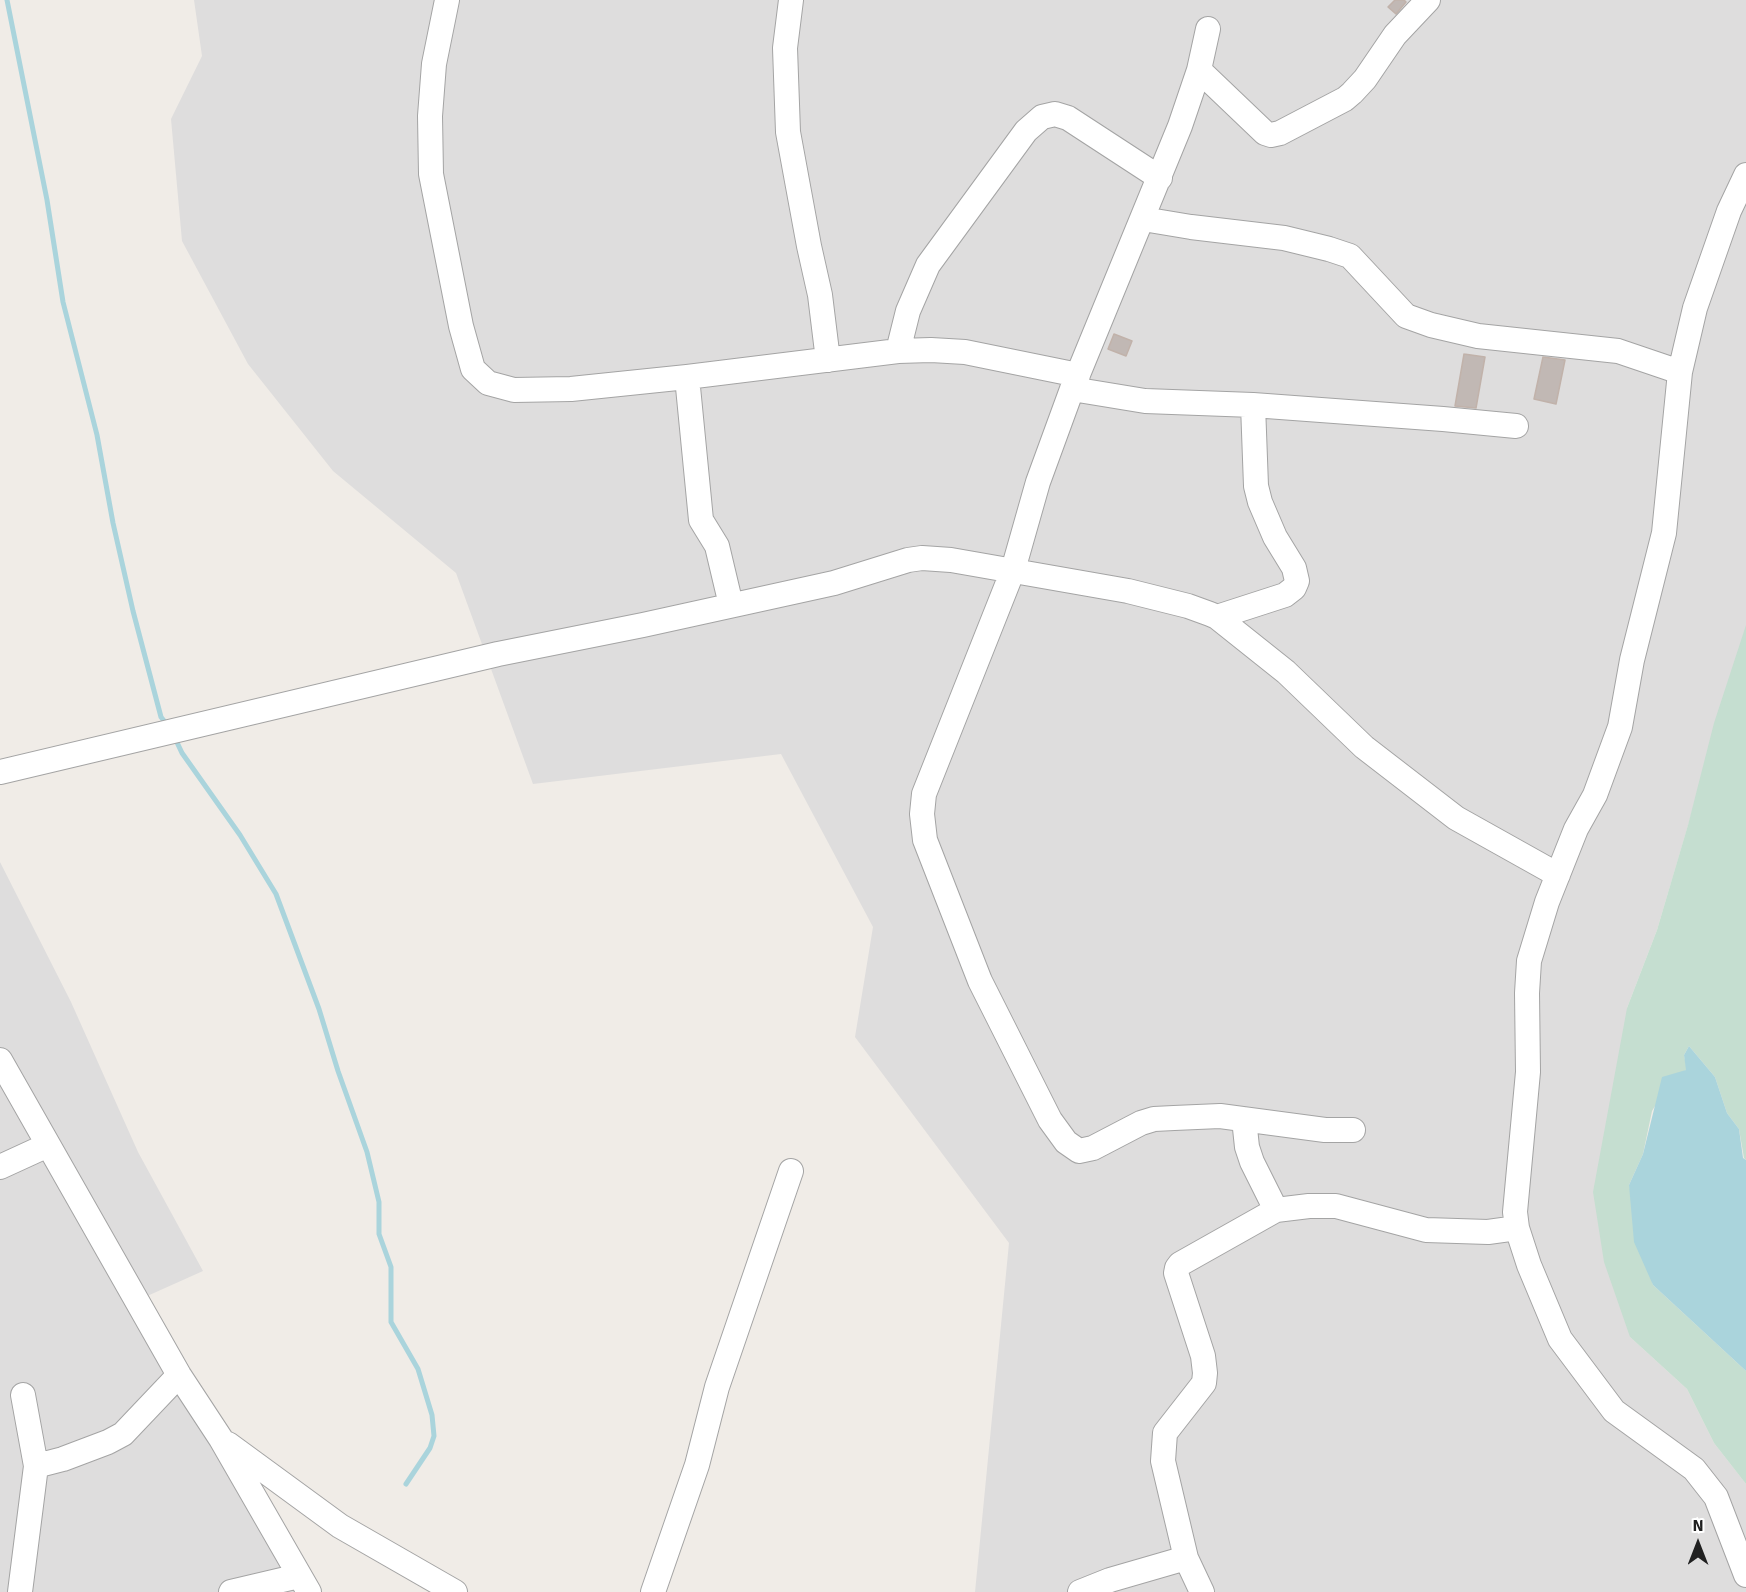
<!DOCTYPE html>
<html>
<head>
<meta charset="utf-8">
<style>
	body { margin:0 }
	#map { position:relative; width:1746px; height:1592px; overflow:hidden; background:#f0ece7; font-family:Signika,sans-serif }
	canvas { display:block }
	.north { position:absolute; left:1668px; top:1514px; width:60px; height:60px; -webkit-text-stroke:4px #fff; paint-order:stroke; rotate:0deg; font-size:16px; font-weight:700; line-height:24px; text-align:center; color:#202020 }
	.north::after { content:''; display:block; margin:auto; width:21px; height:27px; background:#202020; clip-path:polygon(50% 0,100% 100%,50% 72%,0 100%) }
</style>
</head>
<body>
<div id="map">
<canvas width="1746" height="1592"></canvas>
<div class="north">N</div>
</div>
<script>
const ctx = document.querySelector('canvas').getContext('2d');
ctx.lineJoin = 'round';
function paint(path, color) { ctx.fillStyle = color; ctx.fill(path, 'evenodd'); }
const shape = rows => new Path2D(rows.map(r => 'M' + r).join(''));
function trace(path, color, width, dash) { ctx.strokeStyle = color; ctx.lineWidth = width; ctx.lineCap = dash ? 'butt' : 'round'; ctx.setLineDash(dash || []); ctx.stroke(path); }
paint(shape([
	[194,0,1746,0,1746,630,1657,930,1627,1008,1630,1337,1687,1389,1714,1443,1746,1484,1746,1592,975,1592,1009,1243,855,1037,873,927,781,754,533,784,456,573,333,471,248,364,182,241,171,119,202,56],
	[0,862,71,1002,138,1152,203,1271,145,1297,317,1592,0,1592]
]), '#dedddd');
paint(shape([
	[1746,625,1746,1160,1744,1158,1739,1129,1727,1113,1715,1077,1689,1046,1684,1055,1687,1070,1674,1075,1652,1111,1643,1154,1629,1185,1653,1285,1746,1371,1746,1484,1714,1443,1687,1389,1630,1337,1604,1262,1593,1192,1627,1008,1657,930,1688,825,1714,723]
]), '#c5ded0');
paint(shape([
	[1689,1046,1715,1077,1727,1113,1739,1129,1743,1158,1746,1160,1746,1371,1653,1285,1634,1242,1629,1185,1643,1154,1662,1077,1686,1070,1684,1055]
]), '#aad4dc');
trace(shape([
	[7,0,47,200,63,302,97,435,113,523,133,611,161,717,168,726],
	[174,736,182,753,240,835,276,894,319,1009,338,1071,367,1152,379,1202,379,1234,391,1267,391,1322,418,1369,432,1415,434,1436,430,1448,406,1484]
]), '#aad4dc', 5);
const building = shape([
	[1395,0,1404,0,1406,2,1396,14,1388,7,1395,0],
	[1114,334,1132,341,1126,356,1108,349,1114,334],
	[1464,354,1485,357,1476,408,1455,406,1464,354],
	[1543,357,1565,360,1556,404,1534,399,1543,357]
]);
paint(building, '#c1b8b4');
trace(building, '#c1b2aa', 1.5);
const minor = shape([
	[447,0,434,64,430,116,431,174,461,326,473,369,488,383,514,390,571,389,687,377,898,351,931,350,965,352,1078,375],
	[791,0,785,48,788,132,809,246,820,295,828,360],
	[1208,29,1199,70,1180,126,1072,389,1038,482,1013,570,924,794,922,814,925,840,980,981,1050,1120,1066,1142,1079,1151,1093,1148,1141,1123,1154,1119,1174,1118,1220,1116,1325,1130,1353,1130],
	[1199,70,1265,133,1271,135,1280,133,1345,99,1352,93,1365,79,1395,35,1428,0],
	[1746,175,1729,211,1695,308,1680,372,1664,533,1632,660,1620,727,1595,795,1576,829,1547,902,1529,961,1527,993,1528,1072,1515,1212,1517,1228,1529,1265,1560,1339,1614,1411,1694,1469,1716,1497,1746,1575],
	[1143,219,1191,227,1284,238,1329,249,1350,256,1406,316,1431,325,1478,336,1618,351,1680,372],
	[898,351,908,311,928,265,1026,131,1042,117,1055,114,1068,118,1160,178],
	[687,377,701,520,717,546,731,605],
	[1072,389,1145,401,1253,405,1443,419,1516,426],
	[1217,617,1285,595,1294,588,1297,581,1294,568,1275,537,1260,502,1256,486,1253,405],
	[0,772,498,654,643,625,834,583,908,560,922,558,951,560,1128,591,1188,606,1210,614,1217,617,1286,672,1364,747,1456,818,1558,875],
	[0,1060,179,1375,221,1439,309,1592],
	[1244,1119,1247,1147,1252,1162,1276,1210],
	[0,1167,48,1145],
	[228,1444,340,1526,455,1592],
	[36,1466,63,1459,108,1442,123,1434,179,1375],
	[20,1592,36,1466,23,1395],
	[231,1592,299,1576],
	[653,1592,697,1465,717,1387,791,1171],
	[1080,1592,1110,1580,1186,1558],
	[1202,1592,1186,1558,1163,1461,1165,1433,1204,1383,1205,1373,1203,1356,1176,1273,1177,1268,1180,1264,1276,1210,1309,1206,1336,1206,1426,1230,1488,1232,1517,1228]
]);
trace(minor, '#a4a4a4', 26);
trace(minor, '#fff', 24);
</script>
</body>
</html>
